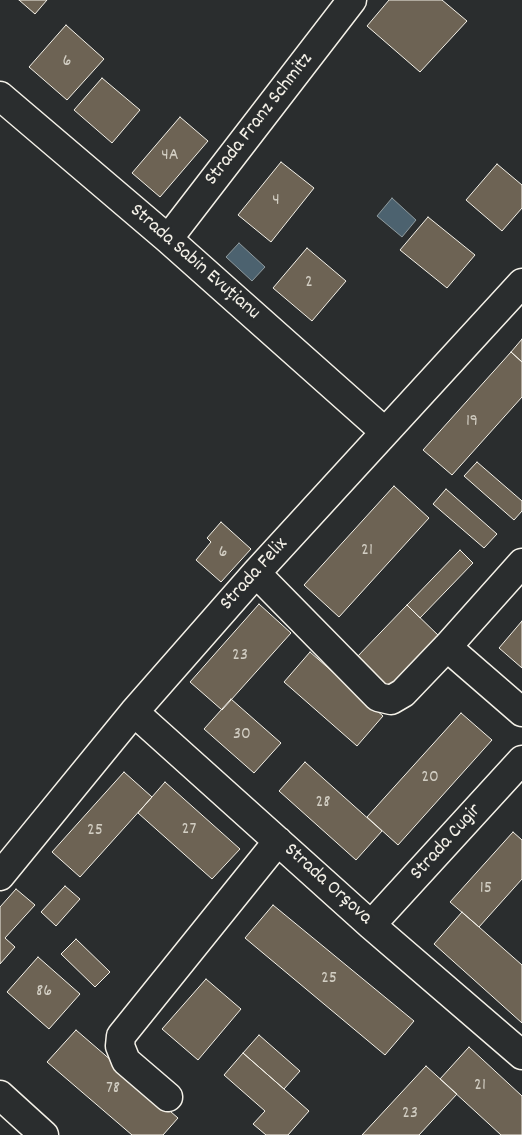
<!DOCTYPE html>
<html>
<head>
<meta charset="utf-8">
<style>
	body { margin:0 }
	canvas { display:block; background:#2a2d2e }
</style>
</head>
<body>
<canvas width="522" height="1135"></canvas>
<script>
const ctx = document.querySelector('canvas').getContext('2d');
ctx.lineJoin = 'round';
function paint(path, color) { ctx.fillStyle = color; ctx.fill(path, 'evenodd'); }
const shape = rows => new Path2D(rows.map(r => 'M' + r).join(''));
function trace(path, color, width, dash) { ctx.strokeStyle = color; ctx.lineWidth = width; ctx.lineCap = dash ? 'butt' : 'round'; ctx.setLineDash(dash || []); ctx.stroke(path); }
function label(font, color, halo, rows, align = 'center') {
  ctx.font = font + ' Dekko,sans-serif'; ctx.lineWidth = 5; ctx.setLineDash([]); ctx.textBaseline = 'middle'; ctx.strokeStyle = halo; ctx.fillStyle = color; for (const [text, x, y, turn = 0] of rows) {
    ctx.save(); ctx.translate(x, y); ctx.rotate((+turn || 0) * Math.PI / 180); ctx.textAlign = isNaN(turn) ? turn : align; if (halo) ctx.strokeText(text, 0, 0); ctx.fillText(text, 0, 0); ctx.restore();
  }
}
const water = shape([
	[392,198,416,220,402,237,377,216,392,198],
	[239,243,265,267,252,281,226,257,239,243]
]);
paint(water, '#4c626f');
trace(water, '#8f9b9f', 1);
const building = shape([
	[19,0,47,0,35,14,19,0],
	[389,0,442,0,467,21,420,72,367,26,389,0],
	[66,25,104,59,67,100,29,67,66,25],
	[102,78,140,110,112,143,74,110,102,78],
	[180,117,208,141,160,197,132,173,180,117],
	[281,162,314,188,271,242,238,215,281,162],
	[497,164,522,185,522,208,502,231,466,200,497,164],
	[428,217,475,255,447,288,400,250,428,217],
	[307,248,346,281,312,321,273,288,307,248],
	[522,339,522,362,511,352,522,339],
	[511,352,522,362,522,397,452,475,423,450,511,352],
	[477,462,522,501,522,511,514,520,464,476,477,462],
	[394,486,429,518,339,617,304,585,394,486],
	[446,489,497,534,484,548,433,504,446,489],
	[221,522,251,549,221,582,196,560,211,542,207,538,221,522],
	[460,550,473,563,420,618,407,605,460,550],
	[259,604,291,633,222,710,190,682,259,604],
	[407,605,440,637,389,690,356,658,407,605],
	[522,621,522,668,499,648,522,621],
	[310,652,383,716,357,746,284,682,310,652],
	[231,699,281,743,254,773,204,729,231,699],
	[461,713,492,740,398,845,367,817,461,713],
	[305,762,382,831,356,860,279,791,305,762],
	[124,772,152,797,80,877,52,852,124,772],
	[165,782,240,849,212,879,138,813,165,782],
	[513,832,522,840,522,879,479,927,450,902,513,832],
	[65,886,80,899,56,926,41,912,65,886],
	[16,889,35,905,5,938,15,947,0,964,0,907,16,889],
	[273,905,414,1021,385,1055,245,938,273,905],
	[462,912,522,965,522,1023,434,944,462,912],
	[76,939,110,972,95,987,61,954,76,939],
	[38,957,80,994,49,1029,7,992,38,957],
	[206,979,241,1009,198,1060,162,1029,206,979],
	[76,1030,178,1118,163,1135,132,1135,47,1062,76,1030],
	[259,1035,300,1071,284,1089,243,1053,259,1035],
	[469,1047,522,1096,522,1135,501,1135,440,1079,469,1047],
	[243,1053,309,1111,288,1135,266,1135,253,1124,265,1111,224,1075,243,1053],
	[426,1066,457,1094,419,1135,362,1135,426,1066]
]);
paint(building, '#6d6354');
trace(building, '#f4f1e8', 1);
const minor = shape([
	[0,96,168,239,385,432],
	[168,239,352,0],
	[256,573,378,697,391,700,403,693,447,647,522,563],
	[447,647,522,712],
	[134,712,371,925,522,1055],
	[0,876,134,712,256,573,522,283],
	[371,925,522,760],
	[168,1097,126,1061,120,1046,121,1036,278,841]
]);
const major = shape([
	[0,1095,44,1135]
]);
trace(minor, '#f4f1e8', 31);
trace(major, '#f4f1e8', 31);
trace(minor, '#2a2d2e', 28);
trace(major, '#2a2d2e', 28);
label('18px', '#d2cec3', null, [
	["6",67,63],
	["4A",170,157],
	["4",276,202],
	["2",309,284],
	["19",472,423],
	["21",367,552],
	["6",223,554],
	["23",240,657],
	["30",242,736],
	["20",430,779],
	["28",323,804],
	["27",189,831],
	["25",95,832],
	["15",486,890],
	["25",329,980],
	["86",44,993],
	["21",480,1087],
	["78",113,1090],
	["23",410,1115]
]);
label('20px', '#f4f1e8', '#2a2d2e', [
	["Strada Franz Schmitz",260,120,-52],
	["Strada Sabin Evuțianu",194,263,41],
	["Strada Felix",255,575,-48],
	["Strada Cugir",447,843,-48],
	["Strada Orșova",327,885,42]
]);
</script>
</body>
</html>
